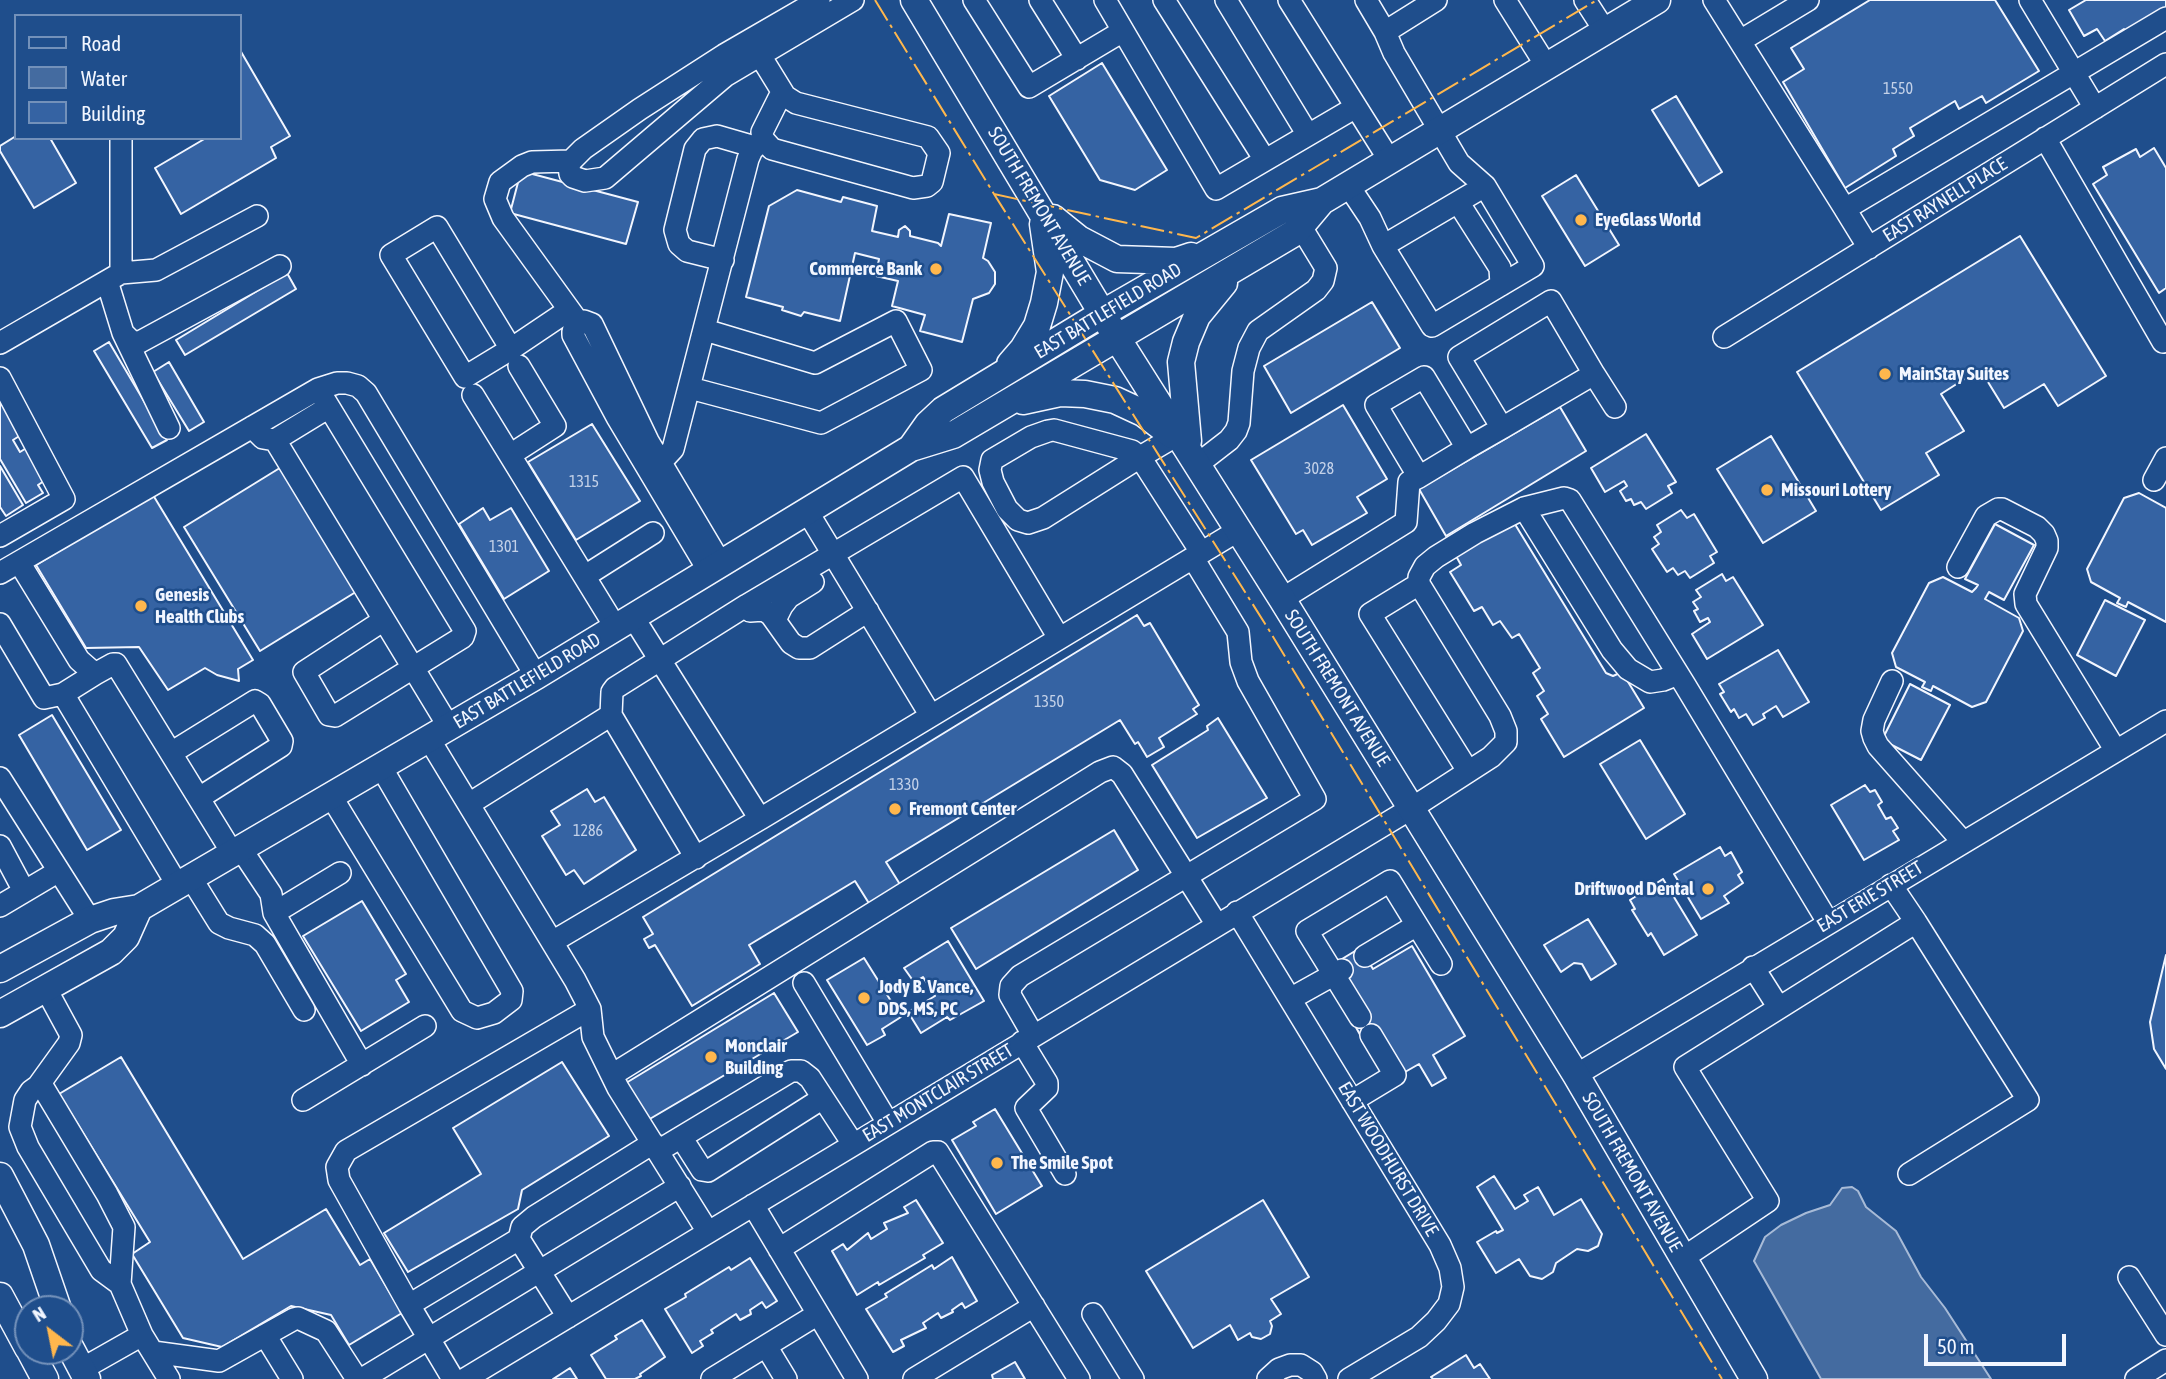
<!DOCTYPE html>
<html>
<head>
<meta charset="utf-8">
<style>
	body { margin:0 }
	#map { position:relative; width:2166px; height:1379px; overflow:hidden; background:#1f4e8c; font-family:"Asap Condensed",sans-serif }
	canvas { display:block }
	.legend { position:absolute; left:14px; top:14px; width:228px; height:126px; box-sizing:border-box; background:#1f4e8c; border:2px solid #7391ba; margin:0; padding:9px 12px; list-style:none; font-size:21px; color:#f2f6ff }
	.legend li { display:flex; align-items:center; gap:14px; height:35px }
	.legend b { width:35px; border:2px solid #7391ba }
	.north { position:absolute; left:14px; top:1295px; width:70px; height:70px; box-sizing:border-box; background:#1f4e8c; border:2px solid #7391ba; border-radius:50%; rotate:328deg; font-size:19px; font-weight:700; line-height:28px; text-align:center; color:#f2f6ff }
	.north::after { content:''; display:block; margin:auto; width:24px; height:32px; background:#ffb74d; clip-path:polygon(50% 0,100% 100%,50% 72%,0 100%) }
	.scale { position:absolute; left:1924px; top:1334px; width:142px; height:32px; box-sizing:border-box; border:4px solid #f2f6ff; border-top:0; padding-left:9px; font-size:21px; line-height:24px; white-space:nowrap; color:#f2f6ff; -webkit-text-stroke:5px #1f4e8c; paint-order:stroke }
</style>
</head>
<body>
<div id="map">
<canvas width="2166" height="1379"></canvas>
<ul class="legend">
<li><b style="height:9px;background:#1f4e8c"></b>Road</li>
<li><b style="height:19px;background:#446ba0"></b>Water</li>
<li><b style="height:19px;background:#3563a3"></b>Building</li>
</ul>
<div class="north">N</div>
<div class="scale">50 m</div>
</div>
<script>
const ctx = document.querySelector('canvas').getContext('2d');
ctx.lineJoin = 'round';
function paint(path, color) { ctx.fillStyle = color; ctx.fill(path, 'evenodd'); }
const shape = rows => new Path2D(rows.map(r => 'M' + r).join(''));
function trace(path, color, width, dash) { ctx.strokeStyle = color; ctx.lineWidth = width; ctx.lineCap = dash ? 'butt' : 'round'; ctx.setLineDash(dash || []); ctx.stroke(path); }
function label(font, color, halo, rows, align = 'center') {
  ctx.font = font + ' "Asap Condensed",sans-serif'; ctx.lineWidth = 5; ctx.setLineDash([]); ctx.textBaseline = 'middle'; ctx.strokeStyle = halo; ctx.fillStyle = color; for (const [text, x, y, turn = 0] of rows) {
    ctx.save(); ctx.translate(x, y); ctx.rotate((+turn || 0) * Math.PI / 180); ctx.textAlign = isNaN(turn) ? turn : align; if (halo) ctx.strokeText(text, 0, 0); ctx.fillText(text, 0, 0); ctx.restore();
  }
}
const water = shape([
	[1852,1187,1858,1191,1866,1207,1896,1231,1921,1277,1945,1308,1991,1379,1821,1379,1754,1261,1765,1237,1781,1225,1806,1213,1830,1205,1842,1188,1852,1187]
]);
paint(water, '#446ba0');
trace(water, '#a8bbd7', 2);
const building = shape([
	[1870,0,1995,0,2039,71,1986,103,1982,96,1959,109,1955,101,1910,128,1914,136,1893,149,1896,156,1845,188,1783,82,1804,69,1791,48,1870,0],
	[2086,0,2166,0,2166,8,2126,32,2124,29,2105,41,2097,29,2084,36,2069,10,2086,0],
	[240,50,290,136,271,147,276,158,181,214,155,168,206,138,240,138,240,50],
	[1102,63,1167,170,1135,190,1100,180,1049,96,1102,63],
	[1676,96,1722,172,1699,186,1652,110,1676,96],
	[16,136,16,138,50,138,76,183,34,208,0,151,0,146,16,136],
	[2154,148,2166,168,2166,288,2159,293,2093,184,2107,175,2103,167,2136,149,2140,157,2154,148],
	[521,171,638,202,626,244,510,213,521,171],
	[1576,175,1619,245,1585,266,1542,196,1576,175],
	[797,190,841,202,843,197,877,206,872,231,898,237,899,230,905,226,910,231,910,236,938,243,941,246,949,214,991,223,983,258,988,261,995,272,995,284,989,293,973,299,962,342,920,331,925,315,892,306,898,281,876,276,879,259,855,253,840,321,804,312,801,316,782,310,783,307,746,297,769,206,797,190],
	[2020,236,2106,376,2058,406,2044,384,2004,408,1980,369,1941,394,1964,431,1926,453,1939,475,1881,510,1797,372,2020,236],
	[287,273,296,289,185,355,176,340,287,273],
	[1372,302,1400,348,1291,413,1264,366,1372,302],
	[109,342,167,440,152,448,94,351,109,342],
	[169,362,204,422,189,431,153,372,169,362],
	[2,403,21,435,13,440,20,452,28,447,47,479,38,485,43,493,26,503,0,459,0,405,2,403],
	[1343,405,1387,479,1357,497,1367,513,1312,545,1303,530,1296,534,1251,460,1343,405],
	[1560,407,1586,451,1446,536,1419,489,1560,407],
	[592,424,640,501,576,540,528,462,592,424],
	[1646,434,1676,482,1668,486,1672,493,1646,509,1641,502,1634,505,1631,499,1626,501,1620,491,1627,486,1624,481,1605,492,1591,468,1646,434],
	[1771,436,1816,511,1763,543,1717,469,1771,436],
	[0,466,23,505,6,516,0,507,0,466],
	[283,466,359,590,260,651,184,527,283,466],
	[2139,493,2166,508,2166,622,2128,602,2126,607,2117,603,2120,598,2091,582,2087,569,2124,498,2139,493],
	[153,495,253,660,238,669,239,681,217,675,205,668,168,690,139,647,86,648,36,565,153,495],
	[483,508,490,520,511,508,549,571,504,599,459,524,483,508],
	[1681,510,1687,518,1694,514,1717,552,1710,556,1714,563,1690,578,1685,571,1678,575,1673,568,1667,572,1652,549,1659,544,1654,537,1661,532,1657,525,1681,510],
	[1513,521,1606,673,1613,676,1622,672,1644,708,1564,757,1541,719,1548,714,1537,696,1544,691,1533,673,1540,668,1519,634,1512,638,1500,621,1493,625,1482,607,1474,611,1450,572,1461,565,1456,556,1513,521],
	[1995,524,2034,545,2004,600,1989,592,1985,599,2019,618,2023,631,1986,702,1972,707,1933,686,1931,691,1922,687,1925,682,1896,667,1892,653,1929,583,1943,577,1972,592,1976,588,1978,585,1965,579,1995,524],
	[1722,574,1726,581,1733,577,1763,625,1707,659,1692,634,1710,622,1708,618,1700,622,1694,611,1698,609,1693,602,1701,597,1696,590,1722,574],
	[2105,600,2145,620,2116,676,2077,655,2105,600],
	[1137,615,1144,626,1150,623,1199,705,1193,709,1197,714,1159,738,1164,747,1147,757,1138,742,1135,744,1120,720,886,862,901,886,870,905,855,881,749,945,760,964,692,1006,655,945,649,948,644,939,653,934,643,917,1137,615],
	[1778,650,1809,702,1783,717,1776,706,1763,714,1765,718,1753,725,1746,714,1739,718,1734,709,1731,712,1720,694,1724,692,1719,684,1778,650],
	[1910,684,1950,705,1921,760,1882,740,1910,684],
	[52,715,121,830,87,850,19,735,52,715],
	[1218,718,1267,798,1197,838,1152,765,1208,730,1207,726,1218,718],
	[1640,740,1685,814,1646,839,1600,764,1640,740],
	[1865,785,1870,792,1875,790,1882,802,1878,805,1886,819,1891,817,1898,828,1893,831,1899,840,1864,860,1831,805,1865,785],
	[587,789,595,802,604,797,636,850,584,884,574,870,566,875,542,836,560,825,551,811,587,789],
	[1114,830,1138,870,976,969,951,928,1114,830],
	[1720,847,1725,856,1731,852,1742,872,1738,875,1743,883,1724,896,1729,903,1701,919,1674,874,1720,847],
	[1663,879,1697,935,1664,955,1651,933,1648,936,1632,910,1635,909,1630,900,1663,879],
	[362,901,406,974,396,980,409,1002,361,1031,303,936,362,901],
	[1588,919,1616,964,1591,980,1582,964,1574,963,1561,972,1544,945,1588,919],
	[948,941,984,1001,950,1020,947,1017,921,1033,908,1012,935,996,923,977,914,982,904,968,948,941],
	[1412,946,1465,1036,1433,1055,1446,1078,1432,1086,1419,1064,1405,1072,1380,1030,1363,1040,1353,1022,1337,962,1360,948,1373,969,1412,946],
	[2166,955,2166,1069,2154,1049,2150,1022,2166,955],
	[864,958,901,1017,882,1029,885,1035,867,1045,827,980,864,958],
	[774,993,798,1032,648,1120,626,1083,774,993],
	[121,1057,243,1259,326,1209,360,1265,370,1259,402,1313,349,1345,331,1315,291,1306,222,1347,183,1338,132,1254,150,1242,59,1094,121,1057],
	[562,1062,609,1136,522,1190,518,1209,408,1272,384,1233,481,1174,453,1128,562,1062],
	[995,1109,1042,1186,996,1214,952,1140,976,1126,973,1122,995,1109],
	[1494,1176,1515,1209,1528,1201,1524,1195,1538,1187,1554,1215,1581,1199,1602,1234,1598,1246,1588,1251,1577,1249,1556,1263,1553,1272,1542,1279,1530,1276,1519,1259,1496,1273,1477,1242,1496,1231,1497,1233,1503,1230,1477,1187,1494,1176],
	[916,1200,943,1243,923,1255,925,1258,879,1285,878,1282,857,1295,832,1251,843,1244,847,1250,868,1233,871,1239,887,1229,884,1223,908,1213,904,1207,916,1200],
	[1263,1200,1309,1277,1271,1299,1281,1314,1270,1321,1272,1326,1270,1334,1261,1339,1252,1337,1250,1333,1238,1340,1230,1325,1193,1348,1146,1271,1263,1200],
	[952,1257,977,1301,965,1308,962,1303,952,1310,953,1312,941,1318,938,1313,923,1323,926,1328,901,1340,904,1346,893,1352,866,1309,887,1297,885,1294,932,1265,934,1269,952,1257],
	[750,1258,777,1301,766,1308,762,1302,750,1310,751,1314,740,1320,736,1314,711,1330,713,1333,700,1341,703,1346,692,1353,665,1309,686,1297,685,1294,729,1267,731,1270,750,1258],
	[642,1320,665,1357,640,1374,641,1376,635,1379,606,1379,591,1355,617,1339,615,1336,642,1320],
	[1466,1355,1474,1368,1480,1364,1490,1379,1433,1379,1431,1377,1466,1355],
	[1015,1362,1025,1379,993,1379,992,1375,1015,1362],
	[570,1368,577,1379,553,1379,570,1368]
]);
paint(building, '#3563a3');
trace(building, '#f2f6ff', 2);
const minor = shape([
	[819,0,724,55,640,109,583,149,571,161,569,166,570,174,573,177,585,181,605,178,725,76,853,0],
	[974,0,1029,87,1123,31],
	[1040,0,1077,59],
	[1105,0,1216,189,1356,107],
	[1164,0,1265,160],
	[1226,0,1308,135],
	[1289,0,1390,161],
	[1366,0,1385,32],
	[1505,0,1547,67],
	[1585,0,1605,31],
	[1714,0,1845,209],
	[2030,0,2095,108],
	[1740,41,1808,0],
	[753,44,785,96,796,103,928,137,939,153,932,182,927,186,913,188,772,149,763,139,762,132,782,92],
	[2045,138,2163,342,2166,340],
	[571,161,532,162,522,166,500,182,495,199,503,218,576,319],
	[1348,185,1370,218,1383,246,1485,186,1459,163,1394,53,1385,32,1436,0],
	[1458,202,1500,268,1501,285],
	[1383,246,1432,326,1533,266,1485,186],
	[1869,248,1845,209,2166,18],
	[723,260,687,251,679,244,675,230,695,149,703,139,717,136,755,147],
	[121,273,121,138],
	[107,281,123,333,130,340,138,343,280,266],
	[123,333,169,428],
	[1724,337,2166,64],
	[0,343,121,273,156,270,257,216],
	[511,349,465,377,391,255,437,227,511,349,569,310],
	[1594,374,1615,407],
	[0,378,64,499,0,536],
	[690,388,821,423,921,370,896,321,815,363,705,330],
	[318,389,465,631,463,637,335,716,329,715,304,672,384,620],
	[473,395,616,628],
	[252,427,263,438,275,440,449,727],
	[1174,437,1140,457,1043,518,1028,523,1018,520,1007,509,993,482,990,470,992,460,1031,437,1048,431,1054,430,1132,451,1140,457,1201,552],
	[275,440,329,407],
	[1467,448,1502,428,1459,357,1551,301,1594,374,1502,428],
	[510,455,555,426,519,366],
	[661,462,673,449,748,159,752,150,763,139],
	[1198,464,1229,440,1236,431,1239,423,1243,371,1249,348,1258,331,1316,290,1323,281,1326,268,1301,227],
	[2154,480,2166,458],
	[1524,508,1612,650,1628,669,1650,682,1663,680,1678,674],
	[19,562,79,660,95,674,113,664,116,664,233,854],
	[1958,567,1986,516,1998,509,2002,509,2037,527,2044,534,2047,541,2047,548,2025,594,2026,604,2116,751],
	[709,571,617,417,573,335,573,331,579,324,584,321,592,324,648,441,721,564],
	[0,573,318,389,337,383,347,383,358,386,366,393,536,676],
	[585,576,653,533],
	[1419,584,1370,614,1468,771],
	[1282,599,1406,522,1409,482,1419,477,1376,405,1424,377,1467,448,1419,477],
	[750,611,764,610,771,615,791,643,799,648,810,648,868,611],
	[775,620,782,606,789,597,813,582],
	[0,624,44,698,63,694],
	[95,674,63,694,178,886],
	[1892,681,1874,720,1872,731,1874,738,1878,746,1963,842],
	[611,715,612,692,615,688,747,605,963,477,1059,638],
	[931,716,1239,530],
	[429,739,575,980,590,1009,593,1037,618,1088,708,1232],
	[171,753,255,701,260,704,282,741,281,746,199,798],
	[0,778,90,920],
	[331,796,462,1011,477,1018,494,1013,511,1000,512,991,381,767],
	[469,804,611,715,696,858],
	[760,819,931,716,807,511],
	[0,846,24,891],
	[241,849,271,894,274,913,362,1065],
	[191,878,219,923,229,928,255,935,265,944,304,1010],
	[1891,885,1916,922,2028,1100,1909,1174],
	[0,906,59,871],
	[1237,912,1440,1245,1450,1268,1453,1287,1449,1304,1436,1321,1419,1337,1349,1379],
	[274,913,340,873],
	[552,942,760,819,633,617],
	[1365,956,1417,925,1441,964],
	[1753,967,1779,1008],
	[804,983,888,1123],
	[1290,999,1342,970],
	[1360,1017,1307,931,1390,881,1417,925],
	[1033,1035,1010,995,1011,986,1020,976,1315,799,1248,681,1241,662,1238,632,1193,558],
	[1022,1042,1047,1083,1047,1088,1026,1108,1065,1174],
	[612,1075,1100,772,1113,767,1122,774,1217,925],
	[1576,1075,2166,721],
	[38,1086,69,1043,71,1035,46,989],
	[303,1100,425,1026],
	[1352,1101,1395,1075,1371,1035],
	[681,1137,702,1170,708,1171,823,1098],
	[658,1151,791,1071,801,1071,810,1078,853,1144],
	[753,1205,857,1379],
	[519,1239,568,1317],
	[779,1249,933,1152,938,1152,1079,1379],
	[1683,1258,1768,1201,1685,1067,1916,922],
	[2129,1277,2166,1335],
	[120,1284,101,1270,28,1147,20,1127,25,1100,31,1091,38,1086,44,1089,107,1194,124,1227,120,1284,142,1335],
	[409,1305,339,1180,337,1167,346,1151,590,1009],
	[1093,1314,1133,1379],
	[265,1335,292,1379],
	[766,1346,786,1379],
	[153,1352,219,1361,294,1319,298,1318,326,1331,357,1379],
	[82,1369,142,1335,169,1379],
	[362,1379,680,1186],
	[453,1379,409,1305,519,1239,522,1227,534,1217,653,1143],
	[465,1379,1412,808,1491,757,1506,742,1506,731,1500,716,1419,584,1419,577,1425,566,1436,557,1475,533,1524,508,1564,498,1570,500,1685,685,1828,922],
	[712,1379,818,1314],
	[914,1379,1034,1306],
	[1268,1379,1279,1369,1290,1365,1301,1365,1312,1372,1316,1379],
	[2136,1379,2166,1360]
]);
const major = shape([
	[914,0,1117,338,1282,599,1576,1075,1754,1379],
	[1053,218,1079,239,1117,259,1176,261,1191,256],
	[1010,364,1023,349,1037,326,1044,303,1050,272,1043,224],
	[1023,401,1060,393,1085,394,1115,400,1143,413,1172,435],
	[1188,441,1181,362,1186,342,1197,316,1224,283],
	[911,448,928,424,943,410,1103,313,1282,210,1322,201,1657,0],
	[0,969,90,920,114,912,139,908,536,676,911,448,953,435,1296,232,1322,201],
	[0,1014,111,952,126,937,139,908],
	[0,1176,36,1245,58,1309],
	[0,1296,28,1348],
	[70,1347,87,1379],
	[30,1351,45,1379]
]);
trace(minor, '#f2f6ff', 24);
trace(major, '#f2f6ff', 29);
trace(minor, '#1f4e8c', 21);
trace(major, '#1f4e8c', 26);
trace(shape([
	[875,0,994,194,1269,630,1722,1379],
	[994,194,1196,238,1597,0]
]), '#ffb74d', 2, [24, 5, 3.5, 5]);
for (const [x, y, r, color] of [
	[1581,220,7,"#ffb74d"],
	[936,269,7,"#ffb74d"],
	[1885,374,7,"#ffb74d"],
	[1767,490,7,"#ffb74d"],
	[141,606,7,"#ffb74d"],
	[895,809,7,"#ffb74d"],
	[1708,889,7,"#ffb74d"],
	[864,998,7,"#ffb74d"],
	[711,1057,7,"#ffb74d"],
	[997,1163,7,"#ffb74d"]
]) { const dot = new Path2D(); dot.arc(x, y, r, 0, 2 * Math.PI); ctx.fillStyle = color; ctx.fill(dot); trace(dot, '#1f4e8c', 2.5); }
label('16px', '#c3d1e8', null, [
	["1550",1898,89],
	["3028",1319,469],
	["1315",584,482],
	["1301",504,547],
	["1350",1049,702],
	["1330",904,785],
	["1286",588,831]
]);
label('19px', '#f2f6ff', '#1f4e8c', [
	["EAST RAYNELL PLACE",1945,200,-32],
	["SOUTH FREMONT AVENUE",1039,206,59],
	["EAST BATTLEFIELD ROAD",1108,311,-31],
	["EAST BATTLEFIELD ROAD",527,681,-31],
	["SOUTH FREMONT AVENUE",1337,688,58],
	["EAST ERIE STREET",1870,897,-31],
	["EAST MONTCLAIR STREET",938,1093,-31],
	["EAST WOODHURST DRIVE",1388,1159,59],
	["SOUTH FREMONT AVENUE",1632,1172,60]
]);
label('bold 19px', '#f2f6ff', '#1f4e8c', [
	["EyeGlass World",1595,220],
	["Commerce Bank",922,269,"right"],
	["MainStay Suites",1899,374],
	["Missouri Lottery",1781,490],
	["Genesis",155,595],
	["Health Clubs",155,617],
	["Fremont Center",909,809],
	["Driftwood Dental",1694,889,"right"],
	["Jody B. Vance,",878,987],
	["DDS, MS, PC",878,1009],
	["Monclair",725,1046],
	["Building",725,1068],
	["The Smile Spot",1011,1163]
], 'left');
</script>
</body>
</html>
